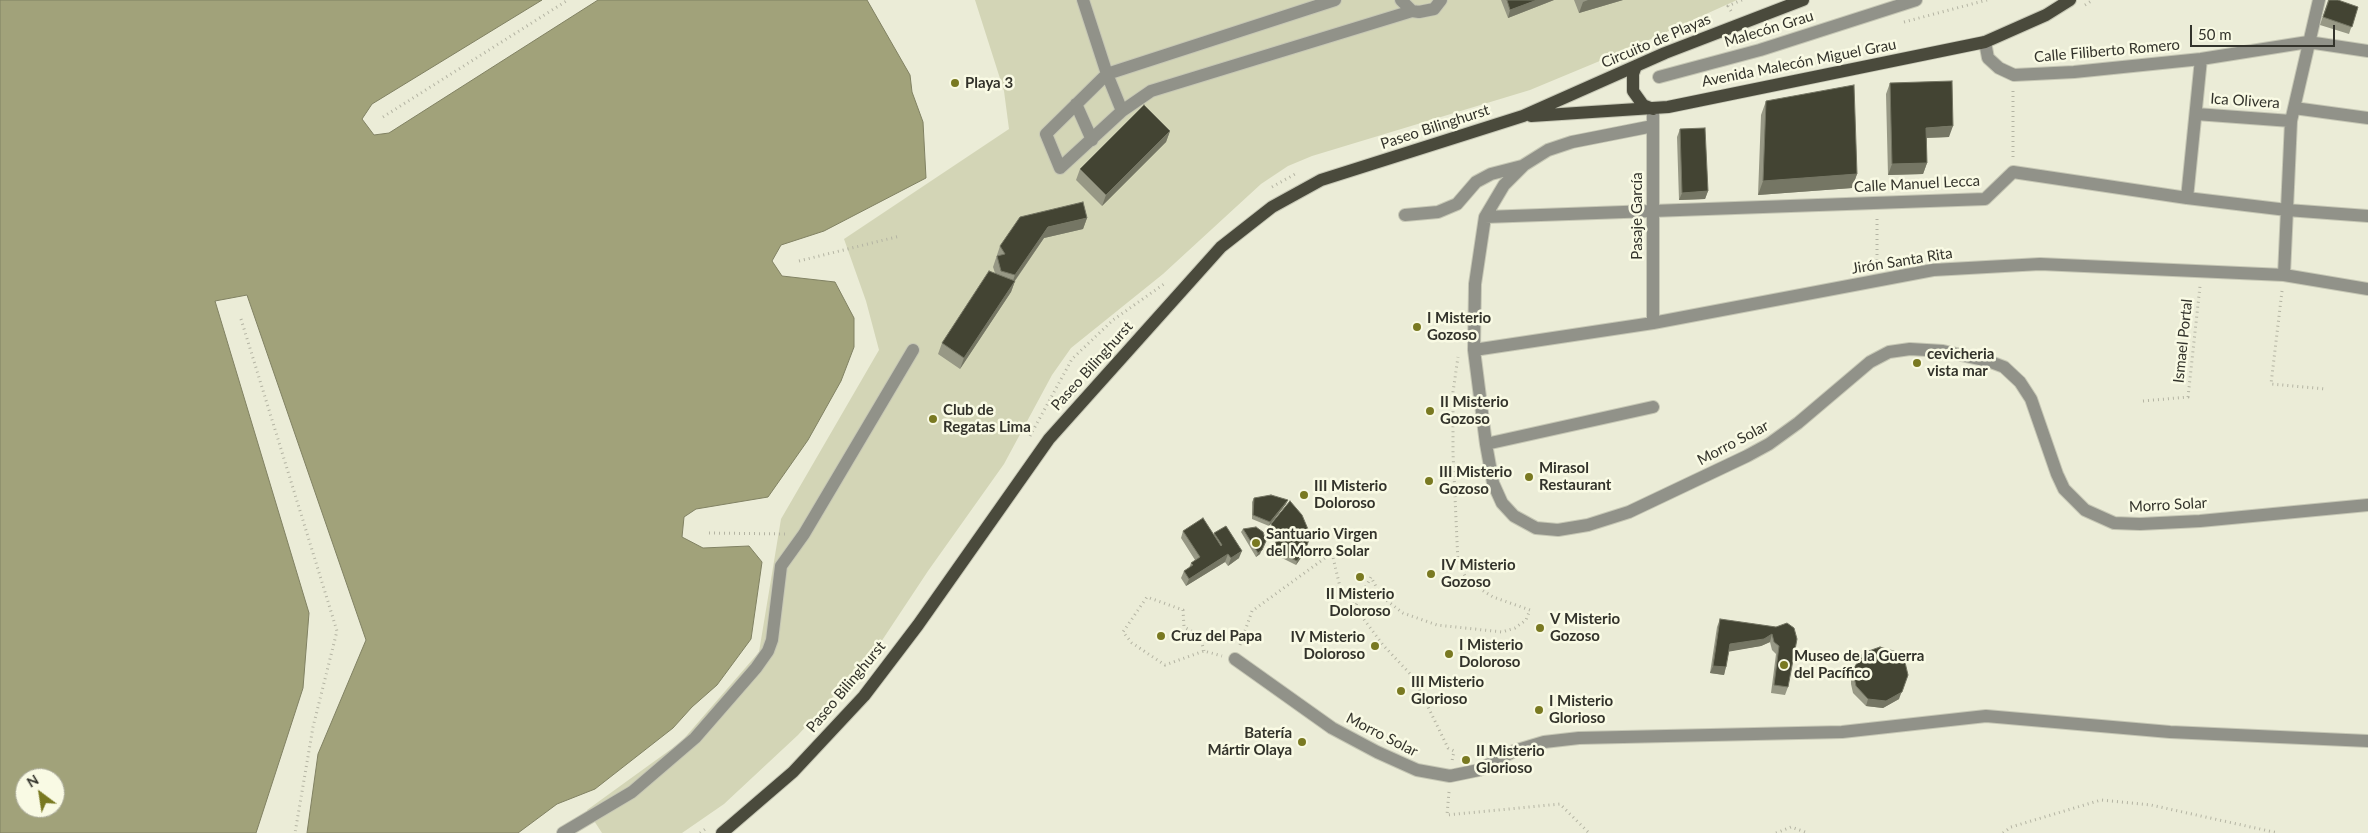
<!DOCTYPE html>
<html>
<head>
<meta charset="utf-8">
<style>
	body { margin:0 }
	#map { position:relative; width:2368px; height:833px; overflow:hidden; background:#ebecd7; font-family:Lato,sans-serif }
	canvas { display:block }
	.north { position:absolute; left:15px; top:768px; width:50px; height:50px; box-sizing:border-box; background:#f9fae4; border:1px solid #aaaa9a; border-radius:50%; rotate:329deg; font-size:14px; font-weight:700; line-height:20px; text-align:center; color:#33332b }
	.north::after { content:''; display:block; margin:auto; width:18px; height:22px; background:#797921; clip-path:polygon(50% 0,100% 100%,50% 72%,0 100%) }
	.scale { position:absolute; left:2190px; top:25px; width:145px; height:22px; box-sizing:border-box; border:2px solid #33332b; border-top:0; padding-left:6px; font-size:15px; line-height:18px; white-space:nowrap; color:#33332b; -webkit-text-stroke:4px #f9fae4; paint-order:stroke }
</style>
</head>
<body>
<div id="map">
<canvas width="2368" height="833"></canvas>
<div class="north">N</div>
<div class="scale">50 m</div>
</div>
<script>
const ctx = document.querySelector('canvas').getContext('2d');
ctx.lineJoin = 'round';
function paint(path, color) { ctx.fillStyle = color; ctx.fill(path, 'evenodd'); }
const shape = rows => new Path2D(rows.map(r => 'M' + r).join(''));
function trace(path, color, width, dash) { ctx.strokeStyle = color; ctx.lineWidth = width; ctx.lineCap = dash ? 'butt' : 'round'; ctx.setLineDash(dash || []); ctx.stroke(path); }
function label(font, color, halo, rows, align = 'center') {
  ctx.font = font + ' Lato,sans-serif'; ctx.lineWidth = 5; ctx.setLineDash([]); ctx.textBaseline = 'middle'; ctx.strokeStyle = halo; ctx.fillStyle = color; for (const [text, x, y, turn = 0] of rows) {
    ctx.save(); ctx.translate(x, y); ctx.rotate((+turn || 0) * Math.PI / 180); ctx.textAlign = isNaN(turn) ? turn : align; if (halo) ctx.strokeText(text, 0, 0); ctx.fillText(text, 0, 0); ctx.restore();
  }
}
paint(shape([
	[975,0,1737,0,1631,48,1530,90,1312,156,1288,166,1261,184,1163,274,1071,348,1052,375,1004,464,928,571,875,651,798,735,724,804,682,833,602,833,587,810,681,742,759,652,781,519,879,350,866,301,844,239,1009,129,1004,91]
]), '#d3d5b6');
const water = shape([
	[0,0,542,0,372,104,362,119,374,135,389,133,598,0,867,0,910,75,912,92,923,122,926,178,824,231,781,245,772,261,782,276,835,282,854,318,854,347,841,381,808,440,768,497,696,509,684,517,682,537,703,548,749,546,762,562,751,639,717,685,692,707,673,728,595,789,557,804,518,833,307,833,318,754,366,640,247,295,215,301,309,613,303,688,256,833,0,833,0,0],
	[25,778,55,778,55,808,25,808,25,778]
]);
paint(water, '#a1a27a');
trace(water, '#808162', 1);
const minor = shape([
	[1083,0,1107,74,1122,111],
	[1335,0,1107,74,1046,134,1060,168,1122,111,1151,91,1412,11],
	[1401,0,1412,11,1419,12,1434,9,1441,0],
	[1985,42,1988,58,1999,68,2014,75,2074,72,2201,59,2308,42,2368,51],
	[1659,77,1760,50,1916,0],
	[1076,104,1092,140],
	[2294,108,2368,118],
	[1653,109,1653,323],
	[2196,114,2291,121],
	[1653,126,1572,142,1548,150,1524,165,1504,185,1485,217,1475,284,1474,350,1486,444,1493,483,1502,503,1514,516,1536,528,1558,530,1588,525,1629,512,1747,456,1769,444,1798,423,1870,362,1889,352,1910,349,1943,351,1988,361,2004,367,2020,382,2031,399,2057,474,2064,489,2085,510,2114,523,2140,524,2200,521,2368,505],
	[2187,198,2201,59],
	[1405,215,1438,212,1457,204,1476,182,1491,174,1522,166],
	[1485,217,1985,199,2013,172,2187,198,2287,210,2368,216],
	[2284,275,2291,121,2319,0],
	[1474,350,1653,323,1933,270,2040,264,2284,275,2368,289],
	[1486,444,1653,407],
	[1235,659,1332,728,1377,752,1417,770,1450,776,1479,770,1514,751,1544,742,1579,738,1842,732,1986,716,2170,732,2368,741],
	[563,833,632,792,695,738,756,668,768,651,772,640,781,566,804,534,913,350]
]);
const major = shape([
	[1636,66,1633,74,1633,91,1643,105,1653,109],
	[1531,116,1668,107,1985,42,2046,15,2070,0],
	[722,833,793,772,864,696,918,625,1049,439,1221,247,1272,207,1321,180,1523,116,1665,53,1803,0]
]);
trace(minor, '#c6c7b5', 14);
trace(major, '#c6c7b5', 14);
trace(shape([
	[2085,5,2093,0],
	[1731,11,1728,6,1742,0],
	[1904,22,1987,0],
	[383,117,568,0],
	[2013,157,2013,91],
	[1272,187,1297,173],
	[799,261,900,236],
	[1877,265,1877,219],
	[2282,291,2271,384,2326,389],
	[241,319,337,631,313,727,295,833],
	[2143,401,2188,397,2200,286],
	[1030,436,1072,359,1113,320,1164,284],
	[709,533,786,534],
	[1354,609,1371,577,1381,596,1403,613,1437,625,1502,632,1515,628,1526,620,1530,610,1493,597,1474,585,1465,576,1458,563,1453,453,1453,392,1458,357],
	[1240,645,1252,611,1332,553,1340,587,1383,645,1414,678,1448,748,1454,751,1452,761],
	[1204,651,1200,636,1184,627,1183,610,1147,597,1123,632,1132,643,1165,665,1204,651,1222,656],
	[1449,792,1447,815,1560,804,1589,833],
	[700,833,707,828],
	[1776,833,1791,827,1808,833],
	[2003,833,2011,827,2101,800,2151,805,2278,833]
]), '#b4b4a3', 3, [1, 4]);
trace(minor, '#919289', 12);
trace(major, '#4a4a3c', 12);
paint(shape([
	[1501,0,1554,0,1508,18],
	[1574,0,1623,0,1579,13],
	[2328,0,2358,7,2349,34,2320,25],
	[1890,83,1949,137,1927,138,1927,163,1923,174,1888,175,1886,94],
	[1766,101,1857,174,1852,188,1758,195,1761,115],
	[1680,129,1708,191,1705,199,1679,200,1677,137],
	[1170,131,1166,142,1102,206,1076,180,1080,169],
	[1087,218,1083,229,1044,238,1015,281,1011,292,960,369,938,354,942,343,995,273,993,267,1000,246],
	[1254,498,1286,504,1269,526,1252,519,1252,502],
	[1271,524,1310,534,1305,552,1296,565,1272,553,1277,538,1270,527],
	[1243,529,1260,554,1256,557,1241,532],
	[1183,531,1214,535,1214,533,1239,558,1228,566,1225,562,1186,586,1181,578,1184,571,1189,568,1191,563,1195,560,1181,538],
	[1720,619,1776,627,1788,687,1785,695,1771,693,1776,654,1772,650,1770,642,1761,646,1729,651,1724,675,1710,673,1717,627],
	[1854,668,1899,699,1883,708,1866,706,1853,693,1851,684,1851,675]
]), '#979885');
paint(shape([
	[1537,0,1554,0,1508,18,1510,10],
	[1588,0,1623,0,1579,13,1583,2],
	[1953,126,1949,137,1922,138,1926,128],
	[1170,131,1166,142,1102,206,1106,195],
	[1927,163,1923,174,1888,175,1892,164],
	[1857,174,1852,188,1758,195,1763,181],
	[1708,191,1705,199,1679,200,1682,193],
	[1087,218,1083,229,1044,238,1011,286,1015,275,1048,227],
	[1015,281,1011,292,960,369,964,358],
	[1288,500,1286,504,1269,526,1270,522],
	[1310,534,1309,537,1277,538,1278,535],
	[1266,541,1260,554,1256,557,1258,553],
	[1306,548,1305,552,1296,565,1297,561],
	[1242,551,1239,558,1228,566,1231,558],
	[1228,554,1225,562,1186,586,1189,579],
	[1772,634,1770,642,1761,646,1727,652,1730,644],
	[1713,666,1726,667,1724,675,1710,673],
	[1908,675,1899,699,1883,708,1866,706,1868,699]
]), '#757664');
const building = shape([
	[1507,0,1537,0,1510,10,1507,0],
	[2329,0,2338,0,2358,7,2352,27,2323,17,2329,0],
	[1952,81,1953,126,1926,128,1927,163,1892,164,1890,83,1952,81],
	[1854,85,1857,174,1763,181,1766,101,1854,85],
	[1144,105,1170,131,1106,195,1080,169,1144,105],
	[1705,128,1708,191,1682,193,1680,129,1705,128],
	[1083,202,1087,218,1048,227,1015,275,1001,271,997,256,1005,254,1000,246,1020,217,1083,202],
	[989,271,1015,281,964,358,942,343,989,271],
	[1271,495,1288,500,1270,522,1253,515,1254,498,1271,495],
	[1290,501,1302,515,1310,534,1278,535,1271,524,1290,501],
	[1203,518,1221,546,1222,545,1214,533,1226,526,1242,551,1231,558,1228,554,1189,579,1184,571,1193,565,1191,563,1200,557,1183,531,1203,518],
	[1256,527,1263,532,1266,541,1262,550,1258,553,1243,529,1256,527],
	[1310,537,1306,548,1297,561,1274,550,1277,538,1310,537],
	[1720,619,1776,627,1787,623,1794,628,1797,639,1788,687,1774,685,1779,646,1774,642,1772,634,1764,639,1730,644,1726,667,1713,666,1720,619],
	[1880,647,1897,652,1904,658,1908,675,1902,692,1886,701,1868,699,1856,686,1854,677,1854,668,1863,653,1880,647]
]);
paint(building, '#434433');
trace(building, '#757664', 1);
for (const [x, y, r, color] of [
	[955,83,5,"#797921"],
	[1417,327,5,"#797921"],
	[1917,363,5,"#797921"],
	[1430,411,5,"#797921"],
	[933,419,5,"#797921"],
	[1529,477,5,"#797921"],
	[1429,481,5,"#797921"],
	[1304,495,5,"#797921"],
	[1256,543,5,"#797921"],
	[1431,574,5,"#797921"],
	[1360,577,5,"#797921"],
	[1540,628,5,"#797921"],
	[1161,636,5,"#797921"],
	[1375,646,5,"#797921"],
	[1449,654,5,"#797921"],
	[1784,665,5,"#797921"],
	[1401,691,5,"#797921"],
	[1539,710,5,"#797921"],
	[1302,742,5,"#797921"],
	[1466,760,5,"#797921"]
]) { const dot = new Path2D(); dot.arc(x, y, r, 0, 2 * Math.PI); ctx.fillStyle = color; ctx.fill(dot); trace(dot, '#f9fae4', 2); }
label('15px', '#33332b', '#f9fae4', [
	["Malecón Grau",1769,29,-17],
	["Circuito de Playas",1656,41,-23],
	["Calle Filiberto Romero",2107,51,-5],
	["Avenida Malecón Miguel Grau",1799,63,-11],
	["Ica Olivera",2245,101,4],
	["Paseo Bilinghurst",1435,127,-18],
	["Calle Manuel Lecca",1917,184,-3],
	["Pasaje García",1637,216,-90],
	["Jirón Santa Rita",1902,261,-9],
	["Ismael Portal",2183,341,-84],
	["Paseo Bilinghurst",1092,366,-48],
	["Morro Solar",1733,443,-28],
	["Morro Solar",2168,505,-3],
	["Paseo Bilinghurst",846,687,-50],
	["Morro Solar",1382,735,27]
]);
label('bold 15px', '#33332b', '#f9fae4', [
	["Playa 3",965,83],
	["I Misterio",1427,318],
	["Gozoso",1427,335],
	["cevicheria",1927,354],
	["vista mar",1927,371],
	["II Misterio",1440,402],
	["Gozoso",1440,419],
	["Club de",943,410],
	["Regatas Lima",943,427],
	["Mirasol",1539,468],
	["Restaurant",1539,485],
	["III Misterio",1439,472],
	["Gozoso",1439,489],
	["III Misterio",1314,486],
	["Doloroso",1314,503],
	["Santuario Virgen",1266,534],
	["del Morro Solar",1266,551],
	["IV Misterio",1441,565],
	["Gozoso",1441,582],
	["II Misterio",1360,594,"center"],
	["Doloroso",1360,611,"center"],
	["V Misterio",1550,619],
	["Gozoso",1550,636],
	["Cruz del Papa",1171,636],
	["IV Misterio",1365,637,"right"],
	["Doloroso",1365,654,"right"],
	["I Misterio",1459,645],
	["Doloroso",1459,662],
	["Museo de la Guerra",1794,656],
	["del Pacífico",1794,673],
	["III Misterio",1411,682],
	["Glorioso",1411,699],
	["I Misterio",1549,701],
	["Glorioso",1549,718],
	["Batería",1292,733,"right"],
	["Mártir Olaya",1292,750,"right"],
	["II Misterio",1476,751],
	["Glorioso",1476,768]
], 'left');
</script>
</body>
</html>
